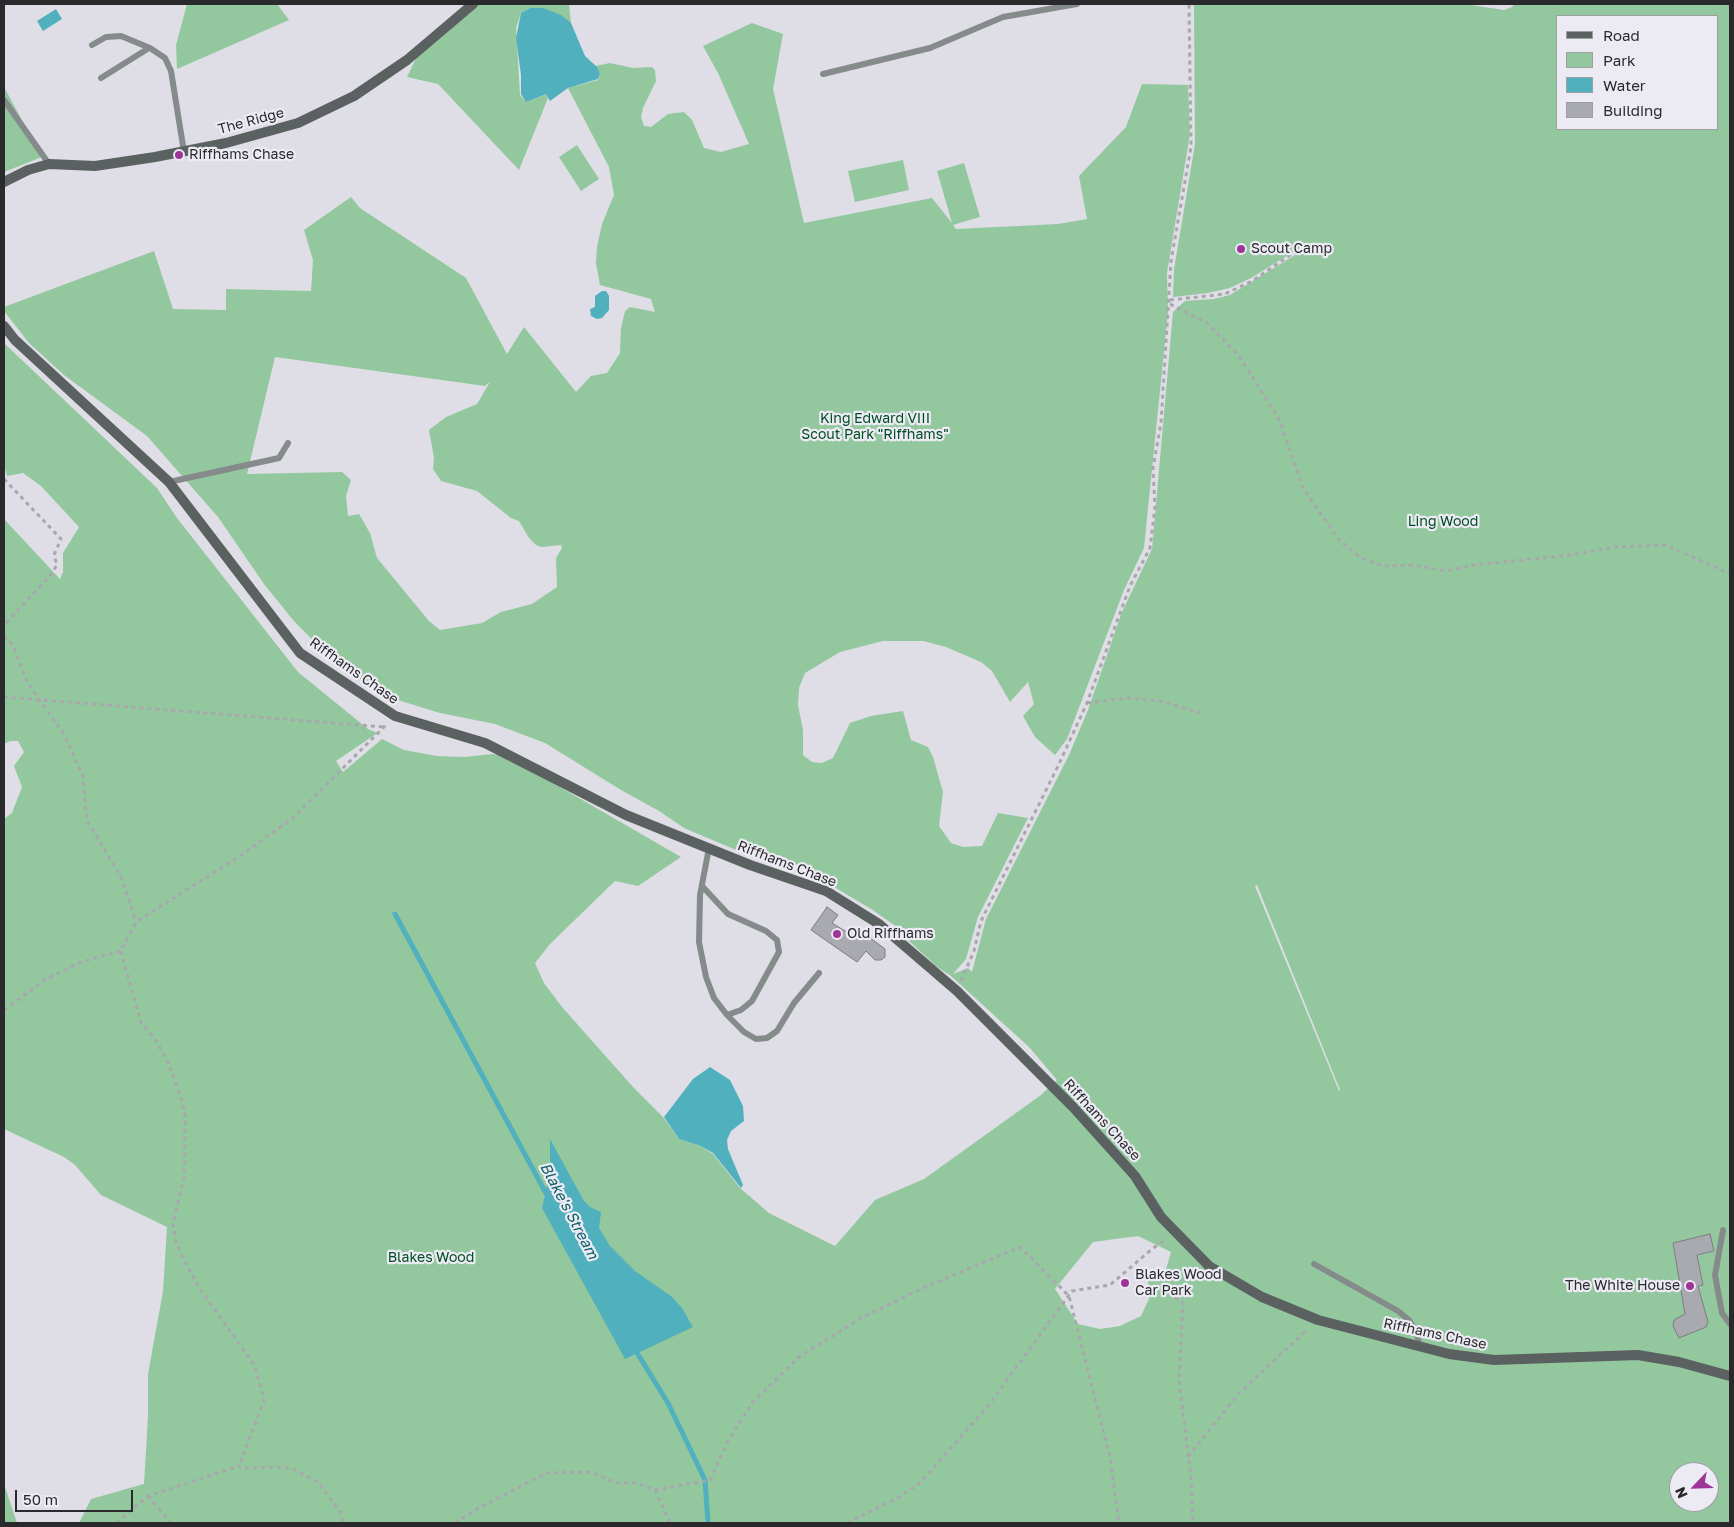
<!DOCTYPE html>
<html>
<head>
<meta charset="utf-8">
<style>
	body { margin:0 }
	#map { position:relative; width:1734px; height:1527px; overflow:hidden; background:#dfdee6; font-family:"Golos Text",sans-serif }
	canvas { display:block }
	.frame { position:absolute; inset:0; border:5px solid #2a2a2d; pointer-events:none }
	.legend { position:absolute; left:1556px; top:15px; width:162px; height:115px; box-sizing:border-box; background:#ecebf4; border:1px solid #9e9ea4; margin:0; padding:6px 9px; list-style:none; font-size:15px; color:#2a2a2d }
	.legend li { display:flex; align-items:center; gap:10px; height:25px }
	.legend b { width:25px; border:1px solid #9e9ea4 }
	.north { position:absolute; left:1669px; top:1462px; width:50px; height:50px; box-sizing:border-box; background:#ecebf4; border:1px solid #9e9ea4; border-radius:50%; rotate:246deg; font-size:14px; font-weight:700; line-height:20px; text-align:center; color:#2a2a2d }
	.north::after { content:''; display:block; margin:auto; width:18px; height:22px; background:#9e3496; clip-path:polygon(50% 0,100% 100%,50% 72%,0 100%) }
	.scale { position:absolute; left:15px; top:1490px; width:118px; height:22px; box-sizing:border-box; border:2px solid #2a2a2d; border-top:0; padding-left:6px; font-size:15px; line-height:18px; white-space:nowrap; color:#2a2a2d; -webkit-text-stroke:4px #ecebf4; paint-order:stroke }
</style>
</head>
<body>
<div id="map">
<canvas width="1734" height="1527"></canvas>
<div class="frame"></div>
<ul class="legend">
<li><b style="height:6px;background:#5b6161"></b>Road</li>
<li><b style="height:14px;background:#93c89f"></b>Park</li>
<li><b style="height:14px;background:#50b0bd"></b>Water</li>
<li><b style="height:14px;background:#a9a9b0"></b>Building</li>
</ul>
<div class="north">N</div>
<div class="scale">50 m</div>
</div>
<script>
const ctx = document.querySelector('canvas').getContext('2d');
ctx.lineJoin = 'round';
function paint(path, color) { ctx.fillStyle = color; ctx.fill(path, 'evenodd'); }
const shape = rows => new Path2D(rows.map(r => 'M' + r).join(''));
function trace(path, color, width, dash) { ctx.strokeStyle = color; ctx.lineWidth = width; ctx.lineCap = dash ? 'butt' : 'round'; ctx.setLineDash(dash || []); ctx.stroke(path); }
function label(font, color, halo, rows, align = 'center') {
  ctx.font = font + ' "Golos Text",sans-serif'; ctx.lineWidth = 4.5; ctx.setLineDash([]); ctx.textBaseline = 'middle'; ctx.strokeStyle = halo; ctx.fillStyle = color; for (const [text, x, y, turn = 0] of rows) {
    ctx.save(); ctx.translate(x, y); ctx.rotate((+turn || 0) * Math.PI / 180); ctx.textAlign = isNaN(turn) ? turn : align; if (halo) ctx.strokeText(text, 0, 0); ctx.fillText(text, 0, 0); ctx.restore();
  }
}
paint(shape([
	[187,4,277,4,289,20,177,69,176,45],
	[479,4,569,4,571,23,530,8,521,13,516,28,520,95,526,102,546,94,548,98,519,170,438,84,407,77,421,48],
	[1194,4,1464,4,1504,10,1512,7,1514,4,1730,4,1730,1523,79,1523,91,1499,144,1484,148,1416,148,1374,163,1291,167,1227,101,1195,75,1165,64,1157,4,1129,4,819,12,813,22,787,14,766,24,752,18,741,10,741,4,744,4,519,60,579,63,572,63,553,79,527,41,486,23,473,7,476,4,465,4,343,157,488,177,518,298,672,368,729,382,735,376,734,336,761,343,772,382,739,404,750,437,756,464,757,493,754,508,757,681,857,638,886,615,881,550,944,535,963,544,983,562,1007,633,1087,663,1117,679,1139,701,1146,713,1154,740,1188,769,1213,835,1246,875,1200,924,1179,1041,1095,1057,1080,1029,1047,951,976,936,966,909,941,897,927,871,909,794,863,755,858,684,828,659,811,621,790,545,743,495,724,440,713,388,697,336,664,293,620,264,584,218,517,147,436,64,375,29,343,4,311,4,307,154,251,173,309,226,310,226,289,311,291,313,260,304,230,351,197,360,208,466,278,507,354,524,327,576,392,591,376,607,373,620,353,621,328,625,311,630,307,655,312,651,299,600,285,596,263,597,247,602,224,614,195,609,167,568,88,598,80,600,74,595,66,610,63,633,68,652,67,655,70,656,81,643,108,641,117,644,126,651,127,668,114,684,112,692,120,704,148,721,152,749,144,718,73,703,46,752,23,783,34,773,89,804,223,932,198,952,223,937,171,964,163,980,217,953,225,956,229,1058,224,1087,219,1079,176,1126,127,1142,84,1188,85,1190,134,1167,273,1168,312,1144,548,1124,590,1067,739,1055,755,1035,737,1023,716,1034,704,1028,682,1010,702,992,671,981,662,946,647,923,641,883,641,840,652,805,673,799,688,798,705,803,730,803,755,812,762,822,763,833,758,850,723,871,716,903,711,911,740,928,747,933,757,943,792,939,826,951,843,963,847,982,846,998,813,1028,818,978,917,966,959,953,974,968,968,972,972,986,919,1069,755,1088,710,1122,612,1152,549,1173,312,1185,301,1214,299,1230,295,1295,255,1293,252,1251,278,1230,288,1208,293,1173,297,1174,269,1195,144],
	[1558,16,1718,16,1718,129,1558,129],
	[275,357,485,386,490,382,477,404,446,417,429,430,434,458,433,469,441,481,477,491,511,518,519,521,529,538,536,545,542,547,561,545,562,548,556,558,557,587,532,604,501,612,482,623,440,630,429,621,377,558,370,533,359,514,348,516,346,496,351,480,342,472,247,474],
	[1257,885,1340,1090,1339,1091,1255,886],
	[1138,1236,1171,1252,1165,1273,1148,1280,1149,1299,1141,1316,1120,1326,1100,1329,1078,1324,1055,1289,1093,1242],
	[1679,1472,1709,1472,1709,1502,1679,1502],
	[4,87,42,157,4,172],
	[577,145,599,179,581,191,559,157],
	[903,160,909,190,855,202,848,171],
	[4,1484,17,1523,4,1523]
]), '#93c89f');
paint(shape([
	[530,8,543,8,561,15,571,23,585,56,597,67,600,74,598,79,568,88,550,101,546,94,526,102,521,94,521,75,516,38,521,13],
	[56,9,62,19,43,31,37,21],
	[602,291,606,291,609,296,609,310,602,318,597,319,591,316,590,309,595,307,595,296],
	[710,1067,730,1080,743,1106,744,1121,731,1131,727,1140,728,1149,743,1185,741,1188,713,1153,701,1146,679,1139,664,1117,693,1079],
	[550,1139,584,1201,590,1207,601,1212,599,1228,610,1246,635,1271,672,1297,682,1308,693,1327,625,1359,542,1208,550,1172]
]), '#50b0bd');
trace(shape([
	[395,914,548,1197],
	[634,1348,668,1403,705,1480,708,1523]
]), '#50b0bd', 5);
const building = shape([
	[827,907,838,915,832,923,855,937,860,930,885,949,885,957,881,960,875,960,866,951,857,962,811,930,827,907],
	[1710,1234,1714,1251,1697,1255,1703,1285,1698,1286,1708,1322,1706,1327,1679,1338,1673,1326,1674,1320,1685,1314,1673,1243,1710,1234]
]);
paint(building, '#a9a9b0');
trace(building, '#7c7c83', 1);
trace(shape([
	[1170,300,1225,294,1252,281,1292,254],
	[1170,304,1207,323,1239,356,1279,419,1303,488,1339,540,1361,558,1383,566,1413,565,1445,571,1474,565,1571,555,1614,547,1666,545,1730,574],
	[4,479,61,539,54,555,57,565,50,576,4,625],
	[4,636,13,645,27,682,65,736,83,777,87,821,121,877,136,922],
	[4,697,384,727],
	[1087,703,1128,698,1160,701,1201,713],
	[121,951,141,1023,155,1039,168,1062,183,1103,185,1117,184,1178,173,1223,176,1241,183,1258,198,1286,255,1366,264,1400,239,1466],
	[961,981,974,951,981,921,1058,766,1087,703,1130,586,1150,548,1155,507,1153,468,1161,423,1171,261,1191,147,1189,4],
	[4,1010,46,979,81,962,121,951,136,922,246,852,294,817,387,724],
	[1159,1270,1171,1294,1183,1303,1179,1380,1191,1477,1193,1523],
	[1188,1457,1239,1393,1308,1329],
	[655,1490,670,1523],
	[148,1496,171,1523],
	[116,1523,148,1496,239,1466,243,1468,279,1467,293,1469,318,1482,341,1513,343,1523],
	[455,1523,475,1510,546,1473,590,1472,617,1483,636,1483,655,1490,710,1480,729,1439,753,1402,799,1357,861,1318,923,1288,1020,1247,1069,1296,1110,1457,1119,1523],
	[847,1523,897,1498,920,1483,988,1406,1072,1291,1110,1285,1152,1249,1165,1240]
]), '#a8a7ae', 3, [4, 4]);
trace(shape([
	[92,45,106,37,121,36,150,48,165,58,171,71,184,152],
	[823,74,930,48,1003,17,1077,4],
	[101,78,149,48],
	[4,100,49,164],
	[169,482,279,458,288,443],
	[709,848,700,895,699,942,706,977,714,998,727,1015,744,1032,756,1039,767,1038,777,1031,794,1003,819,973],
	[702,886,728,914,766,931,777,940,779,952,752,1001,741,1010,727,1015],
	[1723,1230,1715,1275,1722,1313,1730,1324],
	[1314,1264,1398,1311,1409,1320,1417,1333,1419,1344]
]), '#858a8a', 6);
trace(shape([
	[4,182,28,170,49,164,95,166,155,157,226,143,298,123,354,96,407,60,473,4],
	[4,326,15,340,169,482,300,653,395,716,485,743,626,815,750,865,826,891,879,924,957,991,1073,1107,1135,1176,1161,1217,1209,1266,1262,1297,1318,1320,1449,1354,1494,1360,1638,1355,1679,1362,1730,1376]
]), '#5b6161', 10);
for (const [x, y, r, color] of [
	[179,155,5,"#9e3496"],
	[1241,249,5,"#9e3496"],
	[837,934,5,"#9e3496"],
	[1125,1283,5,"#9e3496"],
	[1690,1286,5,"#9e3496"]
]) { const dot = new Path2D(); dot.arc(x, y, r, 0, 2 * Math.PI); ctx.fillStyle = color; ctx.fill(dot); trace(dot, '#ecebf4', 2); }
label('14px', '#2a2a2d', '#ecebf4', [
	["The Ridge",251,121,-15],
	["Riffhams Chase",354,671,35],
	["Riffhams Chase",787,864,21],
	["Riffhams Chase",1102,1120,47],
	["Riffhams Chase",1435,1334,12]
]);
label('14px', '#2a2a2d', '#ecebf4', [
	["Riffhams Chase",189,155],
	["Scout Camp",1251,249],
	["Old Riffhams",847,934],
	["Blakes Wood",1135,1275],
	["Car Park",1135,1291],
	["The White House",1680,1286,"right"]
], 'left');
label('14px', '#004d22', '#ecebf4', [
	["King Edward VIII",875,419],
	["Scout Park \"Riffhams\"",875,435],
	["Ling Wood",1443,522],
	["Blakes Wood",431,1258]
]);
label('italic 15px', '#0e606a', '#ecebf4', [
	["Blake's Stream",569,1211,62]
]);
</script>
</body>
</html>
